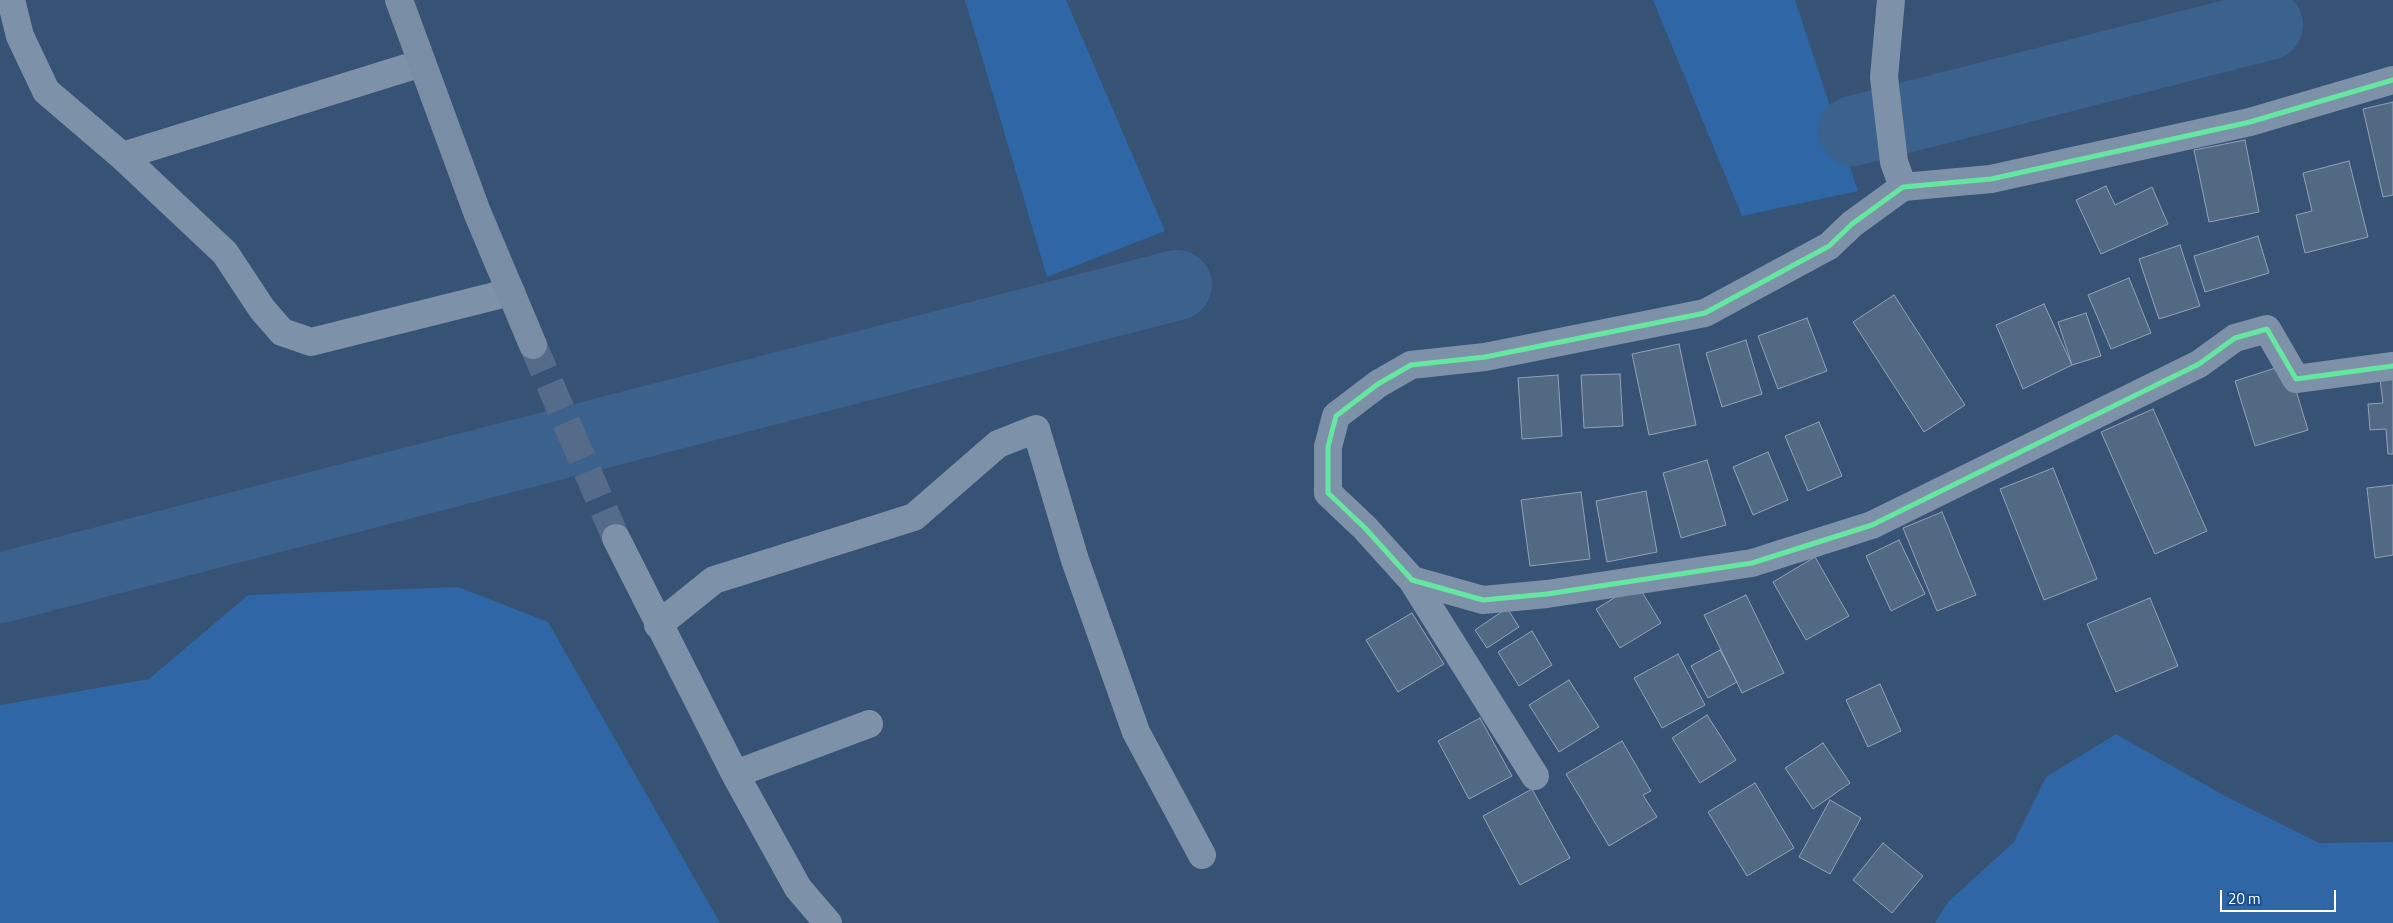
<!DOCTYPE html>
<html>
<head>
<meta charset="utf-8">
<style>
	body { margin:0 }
	#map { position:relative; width:2393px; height:923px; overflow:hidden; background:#365274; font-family:"Titillium Web",sans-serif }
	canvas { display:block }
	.scale { position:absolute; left:2220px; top:890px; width:116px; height:22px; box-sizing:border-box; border:2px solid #fff; border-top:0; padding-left:6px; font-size:15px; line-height:18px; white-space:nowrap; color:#fff; -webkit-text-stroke:4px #1b4f8f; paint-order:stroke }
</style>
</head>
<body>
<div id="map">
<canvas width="2393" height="923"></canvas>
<div class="scale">20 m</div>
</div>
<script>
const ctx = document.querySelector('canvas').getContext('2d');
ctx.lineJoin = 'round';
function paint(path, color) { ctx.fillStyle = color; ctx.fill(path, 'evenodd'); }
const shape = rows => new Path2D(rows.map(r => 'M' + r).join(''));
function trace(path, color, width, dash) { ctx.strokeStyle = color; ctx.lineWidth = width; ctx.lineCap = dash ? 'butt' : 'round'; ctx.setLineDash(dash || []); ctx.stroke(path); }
paint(shape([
	[965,0,1066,0,1165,231,1047,277],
	[1653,0,1795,0,1858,191,1742,216],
	[458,587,548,622,720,923,0,923,0,705,149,679,248,595],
	[2116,734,2225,796,2319,843,2393,842,2393,923,1935,923,1948,902,2014,842,2046,777]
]), '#2f66a5');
trace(shape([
	[1853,131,2268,25],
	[0,588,1177,285]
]), '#3b618d', 70);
const building = shape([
	[2393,102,2393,195,2383,197,2363,109,2393,102],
	[2245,140,2259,212,2209,222,2194,150,2245,140],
	[2349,161,2368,237,2305,253,2296,215,2312,211,2303,173,2349,161],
	[2106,186,2115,205,2152,187,2168,224,2101,254,2076,200,2106,186],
	[2258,236,2269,273,2205,292,2194,256,2258,236],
	[2180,245,2200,306,2159,319,2139,259,2180,245],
	[2129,278,2151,333,2111,349,2088,295,2129,278],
	[1894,295,1965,405,1924,432,1853,322,1894,295],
	[2044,304,2072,365,2023,389,1996,325,2044,304],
	[2086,313,2101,356,2072,365,2058,322,2086,313],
	[1807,318,1827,371,1778,389,1758,336,1807,318],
	[1746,340,1762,394,1722,407,1706,353,1746,340],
	[1679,344,1696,425,1649,435,1632,354,1679,344],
	[2288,364,2308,430,2255,446,2235,381,2288,364],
	[1620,374,1623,426,1584,428,1581,375,1620,374],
	[1558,375,1562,436,1522,439,1518,378,1558,375],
	[2393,378,2393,454,2388,454,2386,429,2370,430,2368,404,2383,403,2380,379,2393,378],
	[2153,409,2207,531,2155,554,2101,432,2153,409],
	[1819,422,1842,476,1808,491,1785,436,1819,422],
	[1768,452,1788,500,1753,515,1733,467,1768,452],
	[1707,460,1726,525,1681,538,1663,473,1707,460],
	[2053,468,2097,579,2044,600,2000,489,2053,468],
	[2393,485,2393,555,2375,558,2367,488,2393,485],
	[1646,491,1657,552,1607,562,1596,501,1646,491],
	[1581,492,1590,559,1530,566,1521,500,1581,492],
	[1942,512,1976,595,1937,611,1903,528,1942,512],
	[1899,540,1925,594,1891,611,1866,556,1899,540],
	[1815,557,1849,616,1806,640,1773,582,1815,557],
	[1637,584,1661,623,1620,648,1596,609,1637,584],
	[1746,595,1784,673,1742,693,1704,615,1746,595],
	[2150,598,2178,666,2116,692,2087,624,2150,598],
	[1507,608,1519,627,1487,648,1475,630,1507,608],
	[1412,613,1444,664,1398,692,1366,640,1412,613],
	[1532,631,1552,665,1519,686,1498,652,1532,631],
	[1720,650,1737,682,1708,698,1691,666,1720,650],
	[1678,654,1705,705,1662,728,1634,678,1678,654],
	[1569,680,1599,727,1559,752,1529,705,1569,680],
	[1880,684,1901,731,1868,747,1846,700,1880,684],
	[1707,715,1736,760,1700,783,1672,738,1707,715],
	[1480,718,1512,776,1469,799,1438,741,1480,718],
	[1622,741,1651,791,1643,795,1657,817,1609,846,1566,774,1622,741],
	[1823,743,1850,783,1813,809,1785,768,1823,743],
	[1755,783,1794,848,1747,876,1708,812,1755,783],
	[1532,789,1570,858,1520,885,1483,816,1532,789],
	[1830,800,1861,818,1830,874,1799,857,1830,800],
	[1883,843,1923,876,1892,913,1853,880,1883,843]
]);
paint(building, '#526984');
trace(building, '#92a2b6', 1);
trace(shape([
	[571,433,616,538]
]), '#546c89', 28, [28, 14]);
trace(shape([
	[533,345,571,433]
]), '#546c89', 28, [28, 14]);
trace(shape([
	[11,0,20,36,46,91,122,156,422,63],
	[1891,0,1884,77,1894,162,1903,187],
	[2393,80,2250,122,1991,179,1903,187,1852,224,1829,246,1705,313,1485,357,1411,365,1378,384,1336,416,1328,447,1328,493,1365,528,1412,580,1483,600,1547,594,1752,563,1872,525,2199,364,2235,338,2267,329,2296,379,2393,366],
	[122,156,225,253,262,309,282,332,311,342,511,292],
	[616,538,735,774,798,888,828,923],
	[1412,580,1535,776],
	[658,625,714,580,914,517,998,444,1036,429,1075,560,1136,732,1202,855],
	[735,774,869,724]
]), '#7d92a8', 28);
trace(shape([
	[399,0,477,212,533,345]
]), '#798da4', 28);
trace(shape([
	[2393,80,2250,122,1991,179,1903,187,1852,224,1829,246,1705,313,1485,357,1411,365,1378,384,1336,416,1328,447,1328,493,1365,528,1412,580,1483,600,1547,594,1752,563,1872,525,2199,364,2235,338,2267,329,2296,379,2393,366]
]), '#66e7a1', 5);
</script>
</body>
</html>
